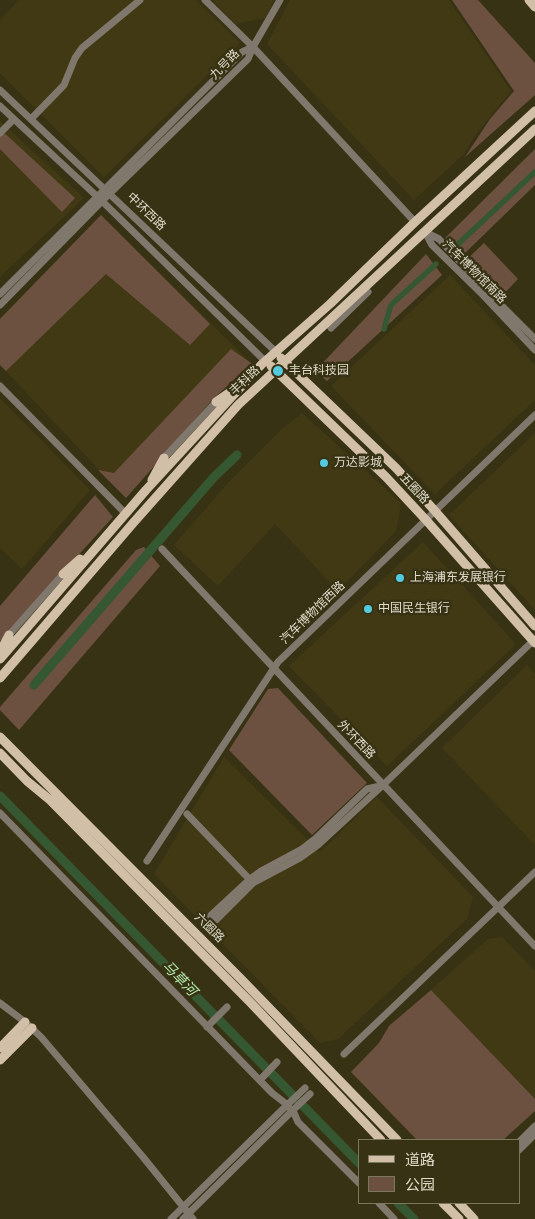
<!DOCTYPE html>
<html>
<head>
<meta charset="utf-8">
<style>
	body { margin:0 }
	#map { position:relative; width:535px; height:1219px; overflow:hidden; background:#383215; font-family:"DejaVu Sans","Noto Sans SC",sans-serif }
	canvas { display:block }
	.legend { position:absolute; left:358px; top:1139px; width:162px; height:65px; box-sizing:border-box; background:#383215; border:1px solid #7b765e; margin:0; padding:6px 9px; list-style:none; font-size:15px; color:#dfdccb }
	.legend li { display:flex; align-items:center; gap:10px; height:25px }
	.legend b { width:25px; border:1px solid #7b765e }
</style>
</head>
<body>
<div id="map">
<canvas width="535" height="1219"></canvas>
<ul class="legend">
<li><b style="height:6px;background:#d1bfa7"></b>道路</li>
<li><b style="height:14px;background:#6d5140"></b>公园</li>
</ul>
</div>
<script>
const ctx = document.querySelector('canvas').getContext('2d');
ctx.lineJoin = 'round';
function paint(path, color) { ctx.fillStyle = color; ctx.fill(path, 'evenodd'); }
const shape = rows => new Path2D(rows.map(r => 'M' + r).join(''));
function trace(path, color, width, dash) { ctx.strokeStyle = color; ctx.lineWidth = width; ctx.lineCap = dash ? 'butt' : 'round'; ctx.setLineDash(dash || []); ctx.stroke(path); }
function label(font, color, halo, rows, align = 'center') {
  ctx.font = font + ' "DejaVu Sans","Noto Sans SC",sans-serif'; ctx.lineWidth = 5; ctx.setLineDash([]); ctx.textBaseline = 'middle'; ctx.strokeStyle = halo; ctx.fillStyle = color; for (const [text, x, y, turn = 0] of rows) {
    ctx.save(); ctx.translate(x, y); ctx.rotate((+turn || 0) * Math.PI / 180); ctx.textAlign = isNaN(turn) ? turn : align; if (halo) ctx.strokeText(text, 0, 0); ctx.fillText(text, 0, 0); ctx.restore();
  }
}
paint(shape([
	[19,0,196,0,240,43,104,177,0,73,0,20],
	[212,0,274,0,265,18,236,24],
	[290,0,449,0,511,91,474,137,464,154,414,200,267,44],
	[0,121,84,198,0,277],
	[101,215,251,363,126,498,0,365,0,319],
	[450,275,535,365,535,400,435,494,331,386],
	[0,398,90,490,22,569,0,548],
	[302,413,401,503,396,531,338,591,275,524,218,586,174,545,227,484,282,429],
	[535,433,535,610,449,515],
	[423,542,516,644,387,766,289,666],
	[527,665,535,674,535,845,442,748],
	[224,757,320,852,377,797,473,897,467,919,338,1039,320,1043,154,874],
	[502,937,535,971,535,1099,431,990,488,939]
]), '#413914');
paint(shape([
	[452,0,478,0,535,63,535,95,465,157,490,119,514,91],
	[0,129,75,198,62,212,0,149],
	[535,149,535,185,462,256,445,238],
	[101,215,210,324,190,345,106,274,6,371,0,365,0,319],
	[484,243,518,279,500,298,463,263],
	[426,254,442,275,327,381,315,371],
	[231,349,251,363,211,401,126,498,98,470,114,473],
	[95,495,113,517,0,641,0,606],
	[144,547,160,566,19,730,0,710,0,707,136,550],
	[278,688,367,783,312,835,229,750,268,689],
	[431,990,535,1099,535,1111,503,1140,417,1140,351,1072,379,1043,389,1026]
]), '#6d5140');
trace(shape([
	[455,247,535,172],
	[384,329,391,305,436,264]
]), '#355732', 5.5);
trace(shape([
	[34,685,214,477,237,455],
	[0,796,359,1163],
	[398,1203,414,1219]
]), '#355732', 9);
trace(shape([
	[205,0,253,47,415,222],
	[0,90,276,352],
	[0,106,102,201,265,361],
	[31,119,64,85,75,58,82,48,140,0],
	[0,133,14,119],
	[425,232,432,245,483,295,535,350],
	[425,232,439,239,487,291,535,339],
	[0,294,242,52,253,47],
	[0,305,102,201,248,59,253,47,280,0],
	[331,328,368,292],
	[0,386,126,514],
	[164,458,216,402],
	[162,549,535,946],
	[9,635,63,574],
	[0,813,272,1093,285,1103,294,1113,298,1122,359,1183],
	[187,814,253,883],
	[147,861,278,662,535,415],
	[209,922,212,923,216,920,253,883,300,858,318,845,383,785,535,639],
	[209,922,209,917,250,879,261,871,302,849,315,839,367,789,380,786],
	[0,1003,25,1022,41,1037,143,1157,193,1219],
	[207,1027,227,1007],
	[344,1054,535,872],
	[519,1142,535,1126],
	[519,1150,535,1134],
	[379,1203,394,1219],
	[171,1219,286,1106],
	[183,1219,292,1111]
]), '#81786d', 7);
trace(shape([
	[529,0,535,7],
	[281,358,396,468,435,511,535,626],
	[271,366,386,477,426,520,535,643],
	[216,402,229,393],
	[152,480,164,458],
	[63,574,80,559],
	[0,652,9,635],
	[0,659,146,490,262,364,330,304,415,222,535,111],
	[0,678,134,522,238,405,535,129],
	[0,737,241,979,397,1140],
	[0,753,27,781,50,800,250,1002,381,1140],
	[0,1048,25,1022],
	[0,1060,32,1028],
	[443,1203,459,1219],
	[459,1203,474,1219]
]), '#d1bfa7', 9);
trace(shape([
	[260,1080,277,1062],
	[286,1106,305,1088],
	[292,1111,310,1094]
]), '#81786d', 7);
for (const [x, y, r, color] of [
	[278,371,6,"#54cade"],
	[324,463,5,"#54cade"],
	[400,578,5,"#54cade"],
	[368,609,5,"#54cade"]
]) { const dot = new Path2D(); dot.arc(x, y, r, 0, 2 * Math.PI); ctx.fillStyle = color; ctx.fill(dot); trace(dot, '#383215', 2); }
label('12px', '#dfdccb', '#383215', [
	["九号路",225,65,-46],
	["中环西路",146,212,44],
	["汽车博物馆南路",474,272,45],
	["丰科路",245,381,-43],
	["五圈路",414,489,47],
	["汽车博物馆西路",313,613,-44],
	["外环西路",356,740,46],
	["六圈路",209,928,45]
]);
label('12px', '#dfdccb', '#383215', [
	["丰台科技园",289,371],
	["万达影城",334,463],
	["上海浦东发展银行",410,578],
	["中国民生银行",378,609]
], 'left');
label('italic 14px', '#b3eaad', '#383215', [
	["马草河",179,979,46]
]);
</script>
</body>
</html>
